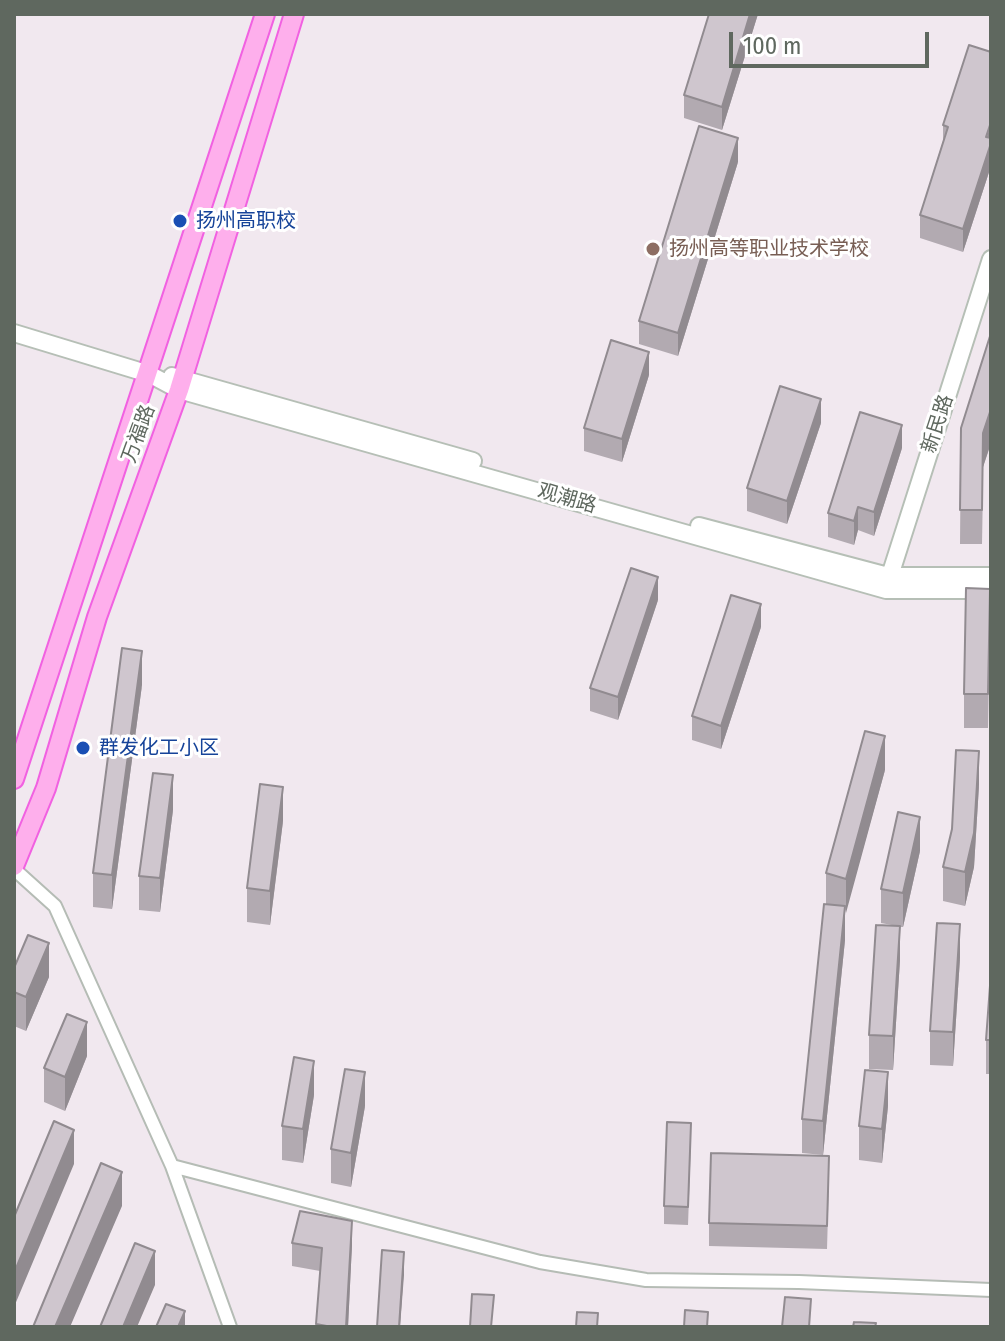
<!DOCTYPE html>
<html>
<head>
<meta charset="utf-8">
<style>
	body { margin:0 }
	#map { position:relative; width:1005px; height:1341px; overflow:hidden; background:#f1e8ef; font-family:"Fira Sans Condensed",sans-serif }
	canvas { display:block }
	.frame { position:absolute; inset:0; border:16px solid #5f685f; pointer-events:none }
	.scale { position:absolute; left:729px; top:32px; width:200px; height:36px; box-sizing:border-box; border:4px solid #5f685f; border-top:0; padding-left:10px; font-size:24px; line-height:28px; white-space:nowrap; color:#5f685f; -webkit-text-stroke:6px #fff; paint-order:stroke }
</style>
</head>
<body>
<div id="map">
<canvas width="1005" height="1341"></canvas>
<div class="frame"></div>
<div class="scale">100 m</div>
</div>
<script>
const ctx = document.querySelector('canvas').getContext('2d');
ctx.lineJoin = 'round';
const shape = rows => new Path2D(rows.map(r => 'M' + r).join(''));
function trace(path, color, width, dash) { ctx.strokeStyle = color; ctx.lineWidth = width; ctx.lineCap = dash ? 'butt' : 'round'; ctx.setLineDash(dash || []); ctx.stroke(path); }
function paint(path, color) { ctx.fillStyle = color; ctx.fill(path, 'evenodd'); }
function label(font, color, halo, rows, align = 'center') {
  ctx.font = font + ' "Fira Sans Condensed","Noto Sans SC",sans-serif'; ctx.lineWidth = 6; ctx.setLineDash([]); ctx.textBaseline = 'middle'; ctx.strokeStyle = halo; ctx.fillStyle = color; for (const [text, x, y, turn = 0] of rows) {
    ctx.save(); ctx.translate(x, y); ctx.rotate((+turn || 0) * Math.PI / 180); ctx.textAlign = isNaN(turn) ? turn : align; if (halo) ctx.strokeText(text, 0, 0); ctx.fillText(text, 0, 0); ctx.restore();
  }
}
const street = shape([
	[14,869,55,906,172,1166,230,1327],
	[172,1166,540,1262,646,1280,799,1282,991,1290]
]);
const secondary = shape([
	[14,333,149,374,179,390,886,590,991,590],
	[172,376,473,461],
	[699,526,888,576,991,576],
	[887,585,991,259]
]);
const primary = shape([
	[14,779,265,14],
	[14,866,46,788,97,617,179,390,294,14]
]);
trace(street, '#b5bcb5', 16);
trace(secondary, '#b6bfb6', 20);
trace(primary, '#f161e1', 22);
trace(street, '#fff', 12);
trace(secondary, '#fff', 16);
trace(primary, '#feafec', 18);
paint(shape([
	[758,14,722,130,684,118,684,95],
	[991,52,991,166,963,252,920,238,920,215,943,141,943,125],
	[738,162,678,356,639,344,639,321],
	[991,333,991,443,983,467,982,544,960,544,961,428],
	[649,375,622,462,584,451,584,428],
	[821,423,787,524,747,511,747,488],
	[902,448,874,536,858,530,854,545,828,537,828,513],
	[658,600,618,720,590,711,590,688],
	[990,623,988,728,964,728,964,694],
	[761,627,721,749,692,740,692,716],
	[142,685,112,909,93,907,93,873],
	[885,770,845,913,845,940,823,1155,802,1153,802,1119,826,904,826,873],
	[979,785,974,867,965,906,943,901,943,867],
	[173,810,160,912,139,910,139,876],
	[283,821,270,925,247,922,247,888],
	[920,851,903,927,900,927,900,960,893,1070,869,1069,869,1035,897,926,881,923,881,889],
	[960,958,953,1066,930,1065,930,1031],
	[14,968,49,977,26,1031,14,1026],
	[991,972,991,1074,986,1074,986,1040],
	[87,1056,65,1111,44,1102,44,1068],
	[314,1095,303,1163,282,1160,282,1126],
	[365,1106,351,1187,331,1183,331,1149],
	[888,1106,882,1163,859,1160,859,1126],
	[691,1141,688,1225,664,1224,664,1206],
	[829,1179,827,1249,709,1246,709,1223],
	[292,1243,352,1244,348,1327,316,1327,320,1271,292,1266]
]), '#b2aab1');
paint(shape([
	[750,14,758,14,722,130,722,107],
	[991,122,991,166,963,252,963,229],
	[738,138,738,162,678,356,678,333],
	[649,352,649,375,622,462,622,439],
	[821,399,821,423,787,524,787,501],
	[991,409,991,443,983,467,982,544,983,433],
	[902,425,902,448,874,536,874,512],
	[858,507,858,530,854,545,854,521],
	[658,577,658,600,618,720,618,697],
	[761,604,761,627,721,749,721,726],
	[142,651,142,685,112,909,112,875],
	[885,736,885,770,846,913,846,879],
	[979,751,979,785,974,867,965,906,965,872],
	[173,775,173,810,160,912,160,878],
	[283,787,283,821,270,925,270,891],
	[920,817,920,851,903,927,903,893],
	[845,906,845,940,823,1155,823,1121],
	[960,924,960,958,953,1066,953,1032],
	[900,926,900,960,893,1070,893,1036],
	[49,943,49,977,26,1031,26,997],
	[87,1022,87,1056,65,1111,65,1077],
	[314,1061,314,1095,303,1163,303,1129],
	[365,1072,365,1106,351,1187,351,1153],
	[888,1072,888,1106,882,1163,882,1129],
	[74,1130,74,1164,14,1307,14,1273],
	[122,1172,122,1206,70,1327,55,1327],
	[352,1221,352,1244,348,1327,346,1327],
	[155,1251,155,1285,137,1327,123,1327],
	[404,1252,404,1275,400,1327,399,1327],
	[185,1311,185,1327,178,1327]
]), '#918b90');
const building = shape([
	[709,14,750,14,722,107,684,95,709,14],
	[969,45,991,52,991,122,986,137,991,138,991,143,963,229,920,215,948,127,943,125,969,45],
	[699,126,738,138,678,333,639,321,699,126],
	[991,333,991,409,983,433,982,510,960,510,961,428,991,333],
	[611,340,649,352,622,439,584,428,611,340],
	[780,386,821,399,787,501,747,488,780,386],
	[860,412,902,425,874,512,858,507,854,521,828,513,860,412],
	[631,568,658,577,618,697,590,688,631,568],
	[966,588,990,589,988,694,964,694,966,588],
	[731,595,761,604,721,726,692,716,731,595],
	[122,648,142,651,112,875,93,873,122,648],
	[865,731,885,736,846,879,826,873,865,731],
	[956,750,979,751,974,833,965,872,943,867,952,829,956,750],
	[153,773,173,775,160,878,139,876,153,773],
	[260,784,283,787,270,891,247,888,260,784],
	[898,812,920,817,903,893,881,889,898,812],
	[824,904,845,906,823,1121,802,1119,824,904],
	[937,923,960,924,953,1032,930,1031,937,923],
	[876,925,900,926,893,1036,869,1035,876,925],
	[28,935,49,943,26,997,14,992,14,968,28,935],
	[991,972,991,1040,986,1040,991,972],
	[67,1014,87,1022,65,1077,44,1068,67,1014],
	[294,1057,314,1061,303,1129,282,1126,294,1057],
	[345,1069,365,1072,351,1153,331,1149,345,1069],
	[865,1070,888,1072,882,1129,859,1126,865,1070],
	[54,1121,74,1130,14,1273,14,1217,54,1121],
	[667,1122,691,1123,688,1207,664,1206,667,1122],
	[711,1153,829,1156,827,1226,709,1223,711,1153],
	[101,1163,122,1172,55,1327,33,1327,101,1163],
	[300,1211,352,1221,346,1327,332,1327,316,1324,322,1248,292,1243,300,1211],
	[135,1243,155,1251,123,1327,100,1327,135,1243],
	[382,1250,404,1252,399,1327,377,1327,382,1250],
	[472,1294,494,1295,491,1327,470,1327,472,1294],
	[785,1297,811,1299,809,1327,782,1327,785,1297],
	[166,1304,185,1311,178,1327,156,1327,166,1304],
	[685,1310,708,1312,707,1327,684,1327,685,1310],
	[577,1312,598,1313,597,1327,576,1327,577,1312],
	[854,1322,876,1323,875,1327,853,1327,854,1322]
]);
paint(building, '#cfc6ce');
trace(building, '#918b90', 2);
for (const [x, y, r, color] of [
	[180,221,8,"#1a4fb4"],
	[653,249,8,"#8d6e63"],
	[83,748,8,"#1a4fb4"]
]) { const dot = new Path2D(); dot.arc(x, y, r, 0, 2 * Math.PI); ctx.fillStyle = color; ctx.fill(dot); trace(dot, '#fff', 3); }
label('20px', '#164399', '#fff', [
	["扬州高职校",196,221],
	["群发化工小区",99,748]
], 'left');
label('20px', '#785e54', '#fff', [
	["扬州高等职业技术学校",669,249]
], 'left');
label('20px', '#5f685f', '#fff', [
	["新民路",938,424,-72],
	["万福路",139,434,-70],
	["观潮路",567,499,16]
]);
</script>
</body>
</html>
